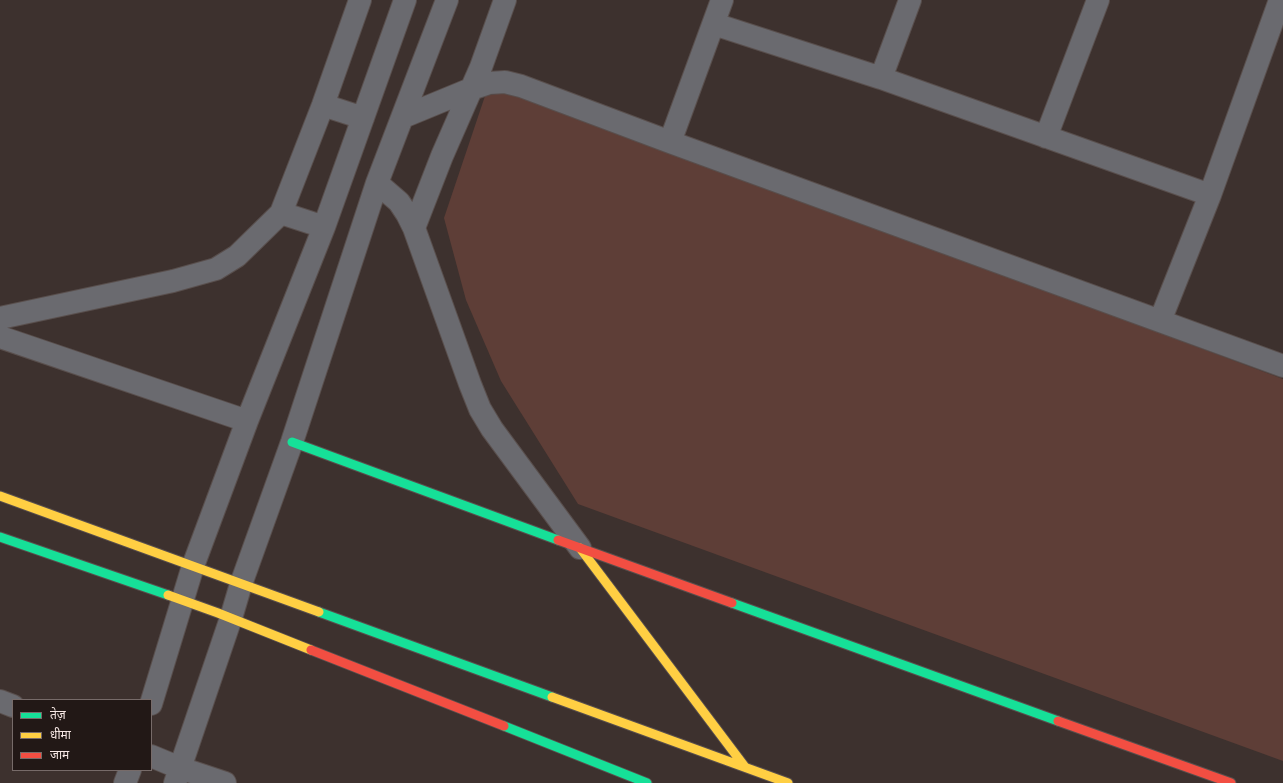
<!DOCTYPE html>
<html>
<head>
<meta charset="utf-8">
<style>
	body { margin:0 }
	#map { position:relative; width:1283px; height:783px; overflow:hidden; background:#3d312e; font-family:Quicksand,"Noto Sans Devanagari",sans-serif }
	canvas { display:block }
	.legend { position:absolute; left:12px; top:699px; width:140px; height:72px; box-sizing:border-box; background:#221816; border:1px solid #776b69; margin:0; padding:5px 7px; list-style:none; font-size:12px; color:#f7e8e5 }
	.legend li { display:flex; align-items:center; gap:8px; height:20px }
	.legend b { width:20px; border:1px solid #776b69 }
</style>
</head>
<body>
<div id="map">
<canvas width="1283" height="783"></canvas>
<ul class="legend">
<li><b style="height:5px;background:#16e098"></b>तेज़</li>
<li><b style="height:5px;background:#ffcf43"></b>धीमा</li>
<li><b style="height:5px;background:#f24e42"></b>जाम</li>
</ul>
</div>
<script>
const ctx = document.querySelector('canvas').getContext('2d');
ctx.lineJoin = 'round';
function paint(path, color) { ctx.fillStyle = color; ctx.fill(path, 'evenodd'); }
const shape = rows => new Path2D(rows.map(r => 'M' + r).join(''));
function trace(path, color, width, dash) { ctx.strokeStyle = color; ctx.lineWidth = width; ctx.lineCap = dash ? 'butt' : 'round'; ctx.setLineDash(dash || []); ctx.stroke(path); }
paint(shape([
	[512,91,1283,379,1283,761,578,504,501,381,466,300,444,218,485,96]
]), '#5e3e37');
const street = shape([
	[714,24,881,78,1210,195],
	[881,78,910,0],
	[323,105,363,118],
	[403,117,471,89,489,83,505,82,521,86,670,142,1283,366],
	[1046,137,1098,0],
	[670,142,722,0],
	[377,183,399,202,407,214,414,228,470,384,480,409,492,429,580,548],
	[281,213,323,105,360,0],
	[414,228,442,156,481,67,505,0],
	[0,318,173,281,216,269,237,256,281,213,324,227],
	[1160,321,1210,195,1280,0],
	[0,337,247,421],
	[0,701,13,706],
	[151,704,193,566,247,421,324,227,405,0],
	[151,756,180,768,225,783],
	[125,783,130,770],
	[175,783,231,618,241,584,292,442,377,183,447,0]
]);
const fast = shape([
	[292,442,558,540],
	[0,537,168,595],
	[732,603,1058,721],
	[319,612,552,697],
	[504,726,647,783]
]);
const slow = shape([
	[0,496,319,612],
	[580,548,745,767],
	[168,595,218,613,311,650],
	[552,697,788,783]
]);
const jam = shape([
	[558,540,732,603],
	[311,650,504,726],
	[1058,721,1231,783]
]);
trace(street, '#594f4d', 24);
trace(fast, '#594f4d', 11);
trace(slow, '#594f4d', 11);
trace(jam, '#594f4d', 11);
trace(street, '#6a6a6f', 22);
trace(fast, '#16e098', 9);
trace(slow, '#ffcf43', 9);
trace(jam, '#f24e42', 9);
</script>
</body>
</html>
